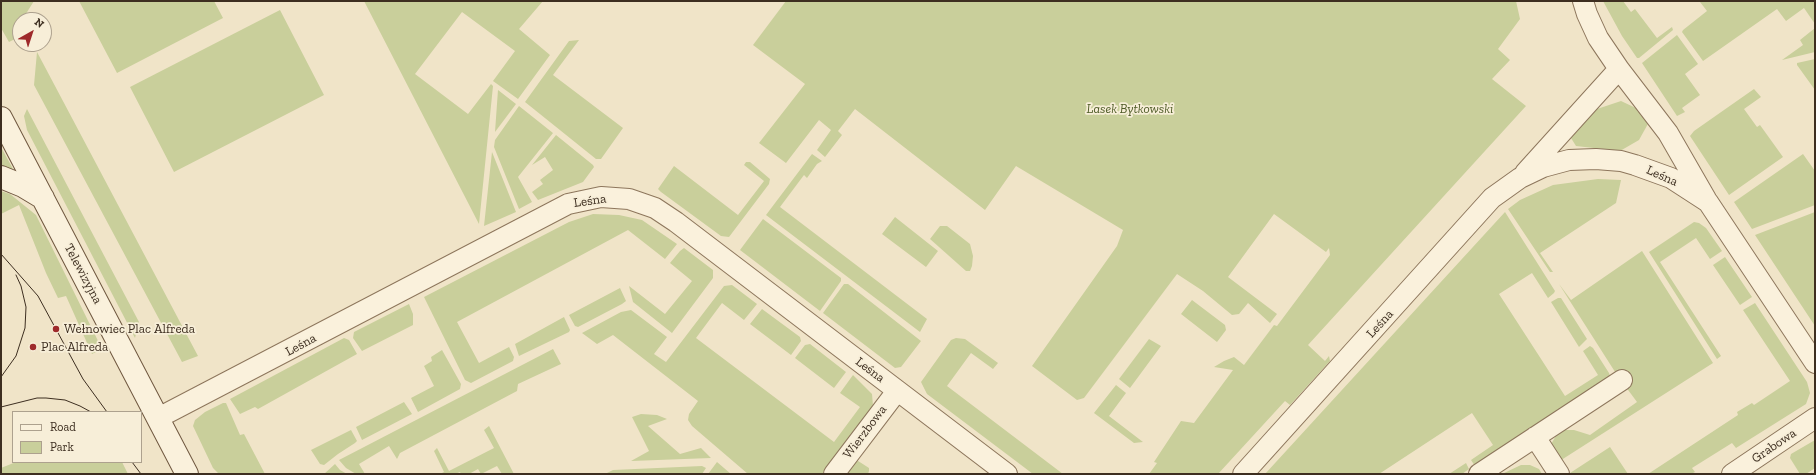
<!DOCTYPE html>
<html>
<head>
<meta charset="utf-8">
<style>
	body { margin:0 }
	#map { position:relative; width:1816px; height:475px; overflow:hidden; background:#f0e4c8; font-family:"Zilla Slab",serif }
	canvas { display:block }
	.frame { position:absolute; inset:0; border:2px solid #3d2e20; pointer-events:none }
	.legend { position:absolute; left:12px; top:411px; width:130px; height:52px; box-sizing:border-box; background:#f7eed8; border:1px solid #ada18e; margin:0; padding:5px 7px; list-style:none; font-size:12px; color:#3d2e20 }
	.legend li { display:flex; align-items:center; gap:8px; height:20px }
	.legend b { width:20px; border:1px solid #ada18e }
	.north { position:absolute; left:12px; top:12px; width:40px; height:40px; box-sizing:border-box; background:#f7eed8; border:1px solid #ada18e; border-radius:50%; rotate:39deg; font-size:11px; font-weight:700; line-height:16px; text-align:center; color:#3d2e20 }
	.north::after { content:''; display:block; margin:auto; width:14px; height:18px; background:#9e2a2b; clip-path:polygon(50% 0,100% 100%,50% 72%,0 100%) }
</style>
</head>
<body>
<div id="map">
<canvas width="1816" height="475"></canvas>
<div class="frame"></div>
<ul class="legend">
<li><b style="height:5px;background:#faf1dc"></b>Road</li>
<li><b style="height:11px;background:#c9cf9b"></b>Park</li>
</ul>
<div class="north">N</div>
</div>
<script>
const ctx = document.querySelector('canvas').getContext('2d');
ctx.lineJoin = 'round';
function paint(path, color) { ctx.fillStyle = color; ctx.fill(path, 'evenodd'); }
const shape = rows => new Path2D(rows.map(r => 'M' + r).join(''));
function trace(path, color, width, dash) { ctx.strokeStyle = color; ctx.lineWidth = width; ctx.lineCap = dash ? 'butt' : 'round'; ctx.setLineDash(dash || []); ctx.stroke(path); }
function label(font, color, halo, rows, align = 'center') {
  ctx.font = font + ' "Zilla Slab",serif'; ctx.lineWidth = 3.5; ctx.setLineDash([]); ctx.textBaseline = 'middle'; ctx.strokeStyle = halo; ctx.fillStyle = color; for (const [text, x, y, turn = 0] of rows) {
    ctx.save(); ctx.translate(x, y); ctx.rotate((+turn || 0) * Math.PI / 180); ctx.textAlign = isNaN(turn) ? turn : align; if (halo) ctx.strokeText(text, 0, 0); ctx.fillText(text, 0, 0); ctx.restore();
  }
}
paint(shape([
	[1,1,34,1,22,20,20,20,15,39,9,42,1,28],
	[79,1,214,1,223,18,117,73],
	[364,1,543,1,519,29,550,55,518,99,493,81,515,51,462,12,415,74,468,114,491,84,493,86,479,224],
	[786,1,1516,1,1520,19,1498,49,1510,60,1492,79,1526,106,1308,345,1325,361,1329,356,1330,361,1290,405,1285,401,1218,474,1149,474,1157,463,1154,462,1181,421,1194,423,1233,370,1214,367,1224,361,1234,357,1244,365,1274,325,1277,326,1330,255,1329,248,1326,252,1274,214,1228,277,1277,314,1270,323,1248,303,1239,314,1232,315,1203,291,1177,274,1084,398,1077,400,1032,366,1117,246,1123,230,1016,166,985,210,855,109,838,131,842,135,825,157,817,150,831,130,819,120,786,163,759,143,805,84,753,45],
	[1603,1,1623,1,1631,12,1635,9,1657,38,1672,27,1673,30,1639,58,1637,58,1622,36],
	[1701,1,1815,1,1815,24,1804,8,1786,21,1777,9,1703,61,1682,32,1683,30,1707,11,1700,2],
	[280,10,324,95,174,172,130,87],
	[1815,28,1815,52,1782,60,1803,45,1800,40],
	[1677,35,1698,64,1685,74,1700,95,1682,108,1685,112,1677,116,1642,63],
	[579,40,553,75,623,128,601,159,596,159,525,102,569,41],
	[37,52,198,356,182,362,34,85],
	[1815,59,1815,90,1797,65,1797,63],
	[1754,89,1761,97,1744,109,1757,127,1760,125,1783,157,1729,195,1690,136,1694,131],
	[498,90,516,104,495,132],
	[1621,101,1640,110,1649,122,1639,140,1620,151,1576,146,1571,138,1597,109],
	[519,106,553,133,518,177,532,202,519,209,494,147,495,140],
	[27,109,139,322,135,338,27,130,24,116],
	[556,135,593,165,594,167,583,182,538,200,532,192,543,184,540,180,553,170,545,157,532,165],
	[1,147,13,169,12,171,1,169],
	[492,152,516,212,484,226],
	[812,154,822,161,817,164,807,178,804,175,780,207,927,319,920,332,766,215],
	[1803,154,1815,171,1815,205,1752,229,1734,202],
	[746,162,750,162,770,179,769,184,729,237,721,236,661,192,658,189,674,166,738,215,764,181,744,165],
	[1598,179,1621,180,1616,203,1540,253,1553,272,1550,272,1508,209,1520,200,1553,185],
	[1,191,10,194,36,215,102,349,92,354,66,296,58,298,46,273,19,205,1,214],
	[1505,212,1555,291,1554,293,1548,298,1532,273,1499,294,1565,396,1598,375,1583,351,1590,346,1593,348,1609,373,1610,376,1475,466,1471,460,1493,445,1472,413,1379,474,1265,474],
	[1815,212,1815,326,1755,235],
	[593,214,619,215,642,220,677,244,665,259,628,230,457,322,479,363,509,347,514,357,513,361,471,383,465,380,424,297,569,222],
	[895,217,938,251,926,267,882,234],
	[763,219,841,278,841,281,820,311,740,250],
	[1694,222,1699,223,1706,228,1722,251,1710,259,1696,238,1660,262,1721,356,1717,359,1649,252],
	[940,226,947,226,970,244,973,256,972,266,970,271,966,271,930,239],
	[684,248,713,270,713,278,672,333,633,302,629,286,665,314,692,281,670,263,680,251],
	[1642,251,1713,363,1555,464,1550,446,1557,434,1565,430,1574,430,1590,435,1637,402,1617,375,1559,284,1571,300],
	[1725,257,1752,297,1740,305,1713,265],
	[844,284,848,284,921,341,901,367,895,368,823,313],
	[732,285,757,304,744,320,722,303,696,338,834,442,860,407,840,393,853,375,872,394,873,406,822,474,748,474,692,426,688,420,689,414,698,401,613,335,597,344,582,333,621,312,631,310,667,337,654,354,666,362,724,286],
	[620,288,626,301,622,304,578,327,575,326,569,315],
	[1558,298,1561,298,1587,339,1579,347,1551,302],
	[1192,300,1225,325,1226,330,1217,342,1181,314],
	[1755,303,1807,382,1810,393,1806,404,1736,448,1732,443,1692,468,1695,472,1691,474,1648,474,1738,415,1737,412,1752,403,1754,405,1790,381,1743,310],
	[409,304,413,314,413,325,362,351,353,338,354,332],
	[762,309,800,337,801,341,791,355,750,324],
	[564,317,570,330,569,332,519,356,515,344],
	[344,338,349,340,357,354,258,409,255,407,240,414,230,399],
	[956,338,965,339,998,363,993,369,971,353,947,386,1063,474,1033,474,927,394,921,382,951,340],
	[1149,339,1161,346,1130,388,1119,379],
	[810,344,846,372,834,388,795,358,805,345],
	[553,349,561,364,518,384,517,391,400,453,397,459,389,446,359,464,365,474,356,474,346,468,339,460],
	[442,350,461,384,460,389,418,412,411,398,434,386,424,366,432,361,431,357],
	[1116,385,1126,393,1109,416,1143,442,1134,443,1094,413],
	[404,402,412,414,362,440,356,427],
	[223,403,226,403,240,435,244,434,265,474,219,474,213,468,193,426,195,420,205,412],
	[641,414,657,415,667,419,648,426,680,454,701,448,711,458,631,461,649,451,632,417],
	[489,426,514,474,502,474,497,466,481,474,478,469,469,474,461,474,460,472,455,474,440,474,444,472,434,451,437,448,449,471,494,448,484,430],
	[351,430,357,441,355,443,338,454,324,465,320,464,311,450],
	[1815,440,1815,468,1806,474,1800,474,1790,458,1791,454],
	[1610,447,1628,474,1570,474,1570,473],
	[855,459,869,468,869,471,868,474,844,474],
	[16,462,122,462,128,474,1,474,1,468],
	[717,462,731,474,708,474],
	[1466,463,1469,469,1462,474,1449,474],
	[335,464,340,470,347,474,324,474],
	[1521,465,1530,465,1539,469,1542,474,1502,474],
	[702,466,706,468,702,474,605,474,613,470]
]), '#c9cf9b');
const minor = shape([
	[1619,69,1668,133,1706,199],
	[1525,173,1619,69,1598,38,1587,14,1583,1],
	[158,418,568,204,601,197,629,199,655,208,676,222,1007,474],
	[1535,437,1559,474],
	[834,474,897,391],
	[1243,474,1492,198,1520,178,1543,167,1569,160,1596,159,1621,161,1635,165,1671,178,1708,202,1815,363],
	[1479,474,1622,380],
	[1732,474,1815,418]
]);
const secondary = shape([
	[1,118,187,474],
	[1,177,23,186,43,198]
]);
trace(minor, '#8d765c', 22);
trace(secondary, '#6f573f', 24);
trace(minor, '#faf1dc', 20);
trace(secondary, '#faf1dc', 22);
trace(shape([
	[1,254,38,296,83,379,107,412],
	[1,377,16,356,25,328,26,307,21,286,16,275],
	[1,407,37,398,46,398,65,400,80,406,91,412],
	[132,462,141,474]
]), '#3d2e20', 1);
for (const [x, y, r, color] of [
	[56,329,4,"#9e2a2b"],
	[33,347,4,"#9e2a2b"]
]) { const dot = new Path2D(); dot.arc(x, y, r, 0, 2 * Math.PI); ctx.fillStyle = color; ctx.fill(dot); trace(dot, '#f7eed8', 1.5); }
label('italic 13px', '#4d5a26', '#f7eed8', [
	["Lasek Bytkowski",1130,109]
]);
label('13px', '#3d2e20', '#f7eed8', [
	["Leśna",1662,176,24],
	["Leśna",590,201,-8],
	["Telewizyjna",83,274,62],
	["Leśna",1380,324,-48],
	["Leśna",301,345,-28],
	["Leśna",870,370,37],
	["Wierzbowa",865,432,-53],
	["Grabowa",1774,446,-34]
]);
label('13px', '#3d2e20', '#f7eed8', [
	["Wełnowiec Plac Alfreda",64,329],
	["Plac Alfreda",41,347]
], 'left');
</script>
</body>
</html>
